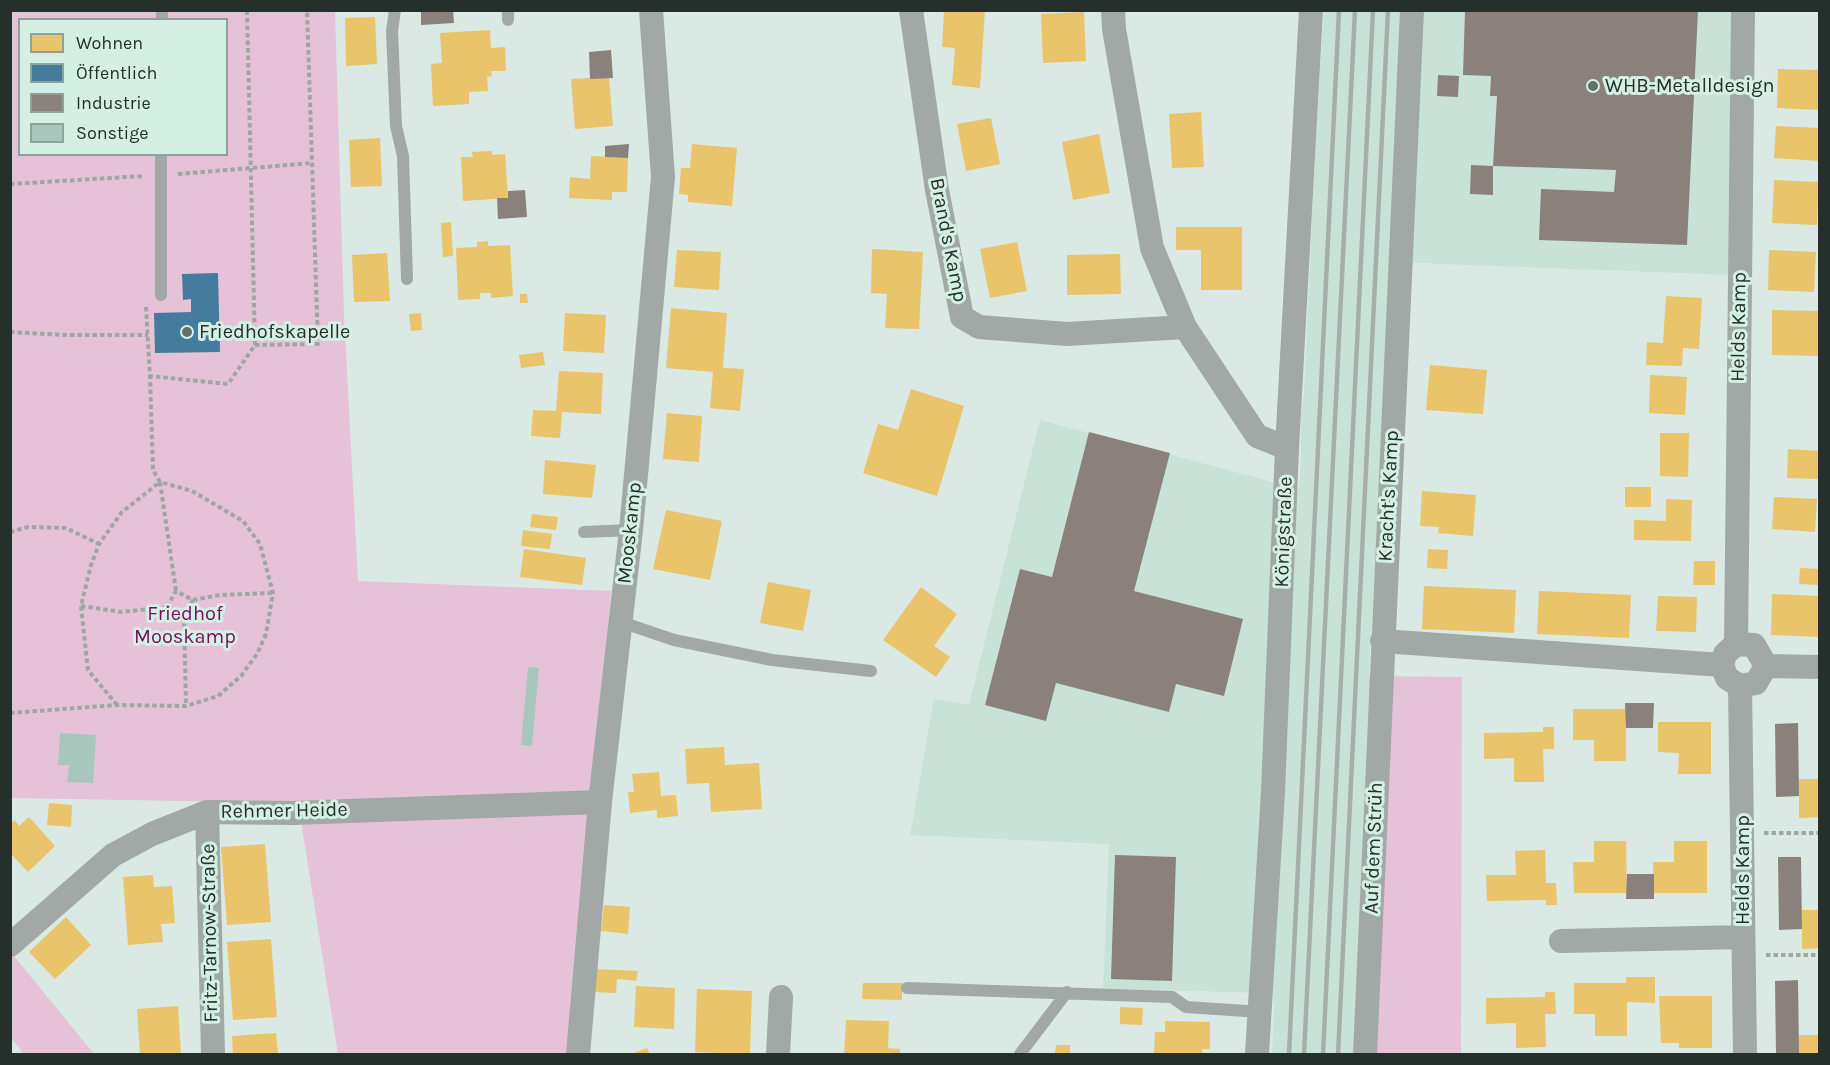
<!DOCTYPE html>
<html>
<head>
<meta charset="utf-8">
<style>
	body { margin:0 }
	#map { position:relative; width:1830px; height:1065px; overflow:hidden; background:#dae9e3; font-family:Karla,sans-serif }
	canvas { display:block }
	.frame { position:absolute; inset:0; border:12px solid #252f2b; pointer-events:none }
	.legend { position:absolute; left:18px; top:18px; width:210px; height:138px; box-sizing:border-box; background:#d4efe4; border:2px solid #8ea29a; margin:0; padding:8px 10px; list-style:none; font-size:18px; color:#252f2b }
	.legend li { display:flex; align-items:center; gap:12px; height:30px }
	.legend b { width:30px; border:2px solid #8ea29a }
</style>
</head>
<body>
<div id="map">
<canvas width="1830" height="1065"></canvas>
<div class="frame"></div>
<ul class="legend">
<li><b style="height:16px;background:#e9c46a"></b>Wohnen</li>
<li><b style="height:16px;background:#457b9d"></b>Öffentlich</li>
<li><b style="height:16px;background:#8a817c"></b>Industrie</li>
<li><b style="height:16px;background:#a7c7bd"></b>Sonstige</li>
</ul>
</div>
<script>
const ctx = document.querySelector('canvas').getContext('2d');
ctx.lineJoin = 'round';
function paint(path, color) { ctx.fillStyle = color; ctx.fill(path, 'evenodd'); }
const shape = rows => new Path2D(rows.map(r => 'M' + r).join(''));
function trace(path, color, width, dash) { ctx.strokeStyle = color; ctx.lineWidth = width; ctx.lineCap = dash ? 'butt' : 'round'; ctx.setLineDash(dash || []); ctx.stroke(path); }
function label(font, color, halo, rows, align = 'center') {
  ctx.font = font + ' Karla,sans-serif'; ctx.lineWidth = 6; ctx.setLineDash([]); ctx.textBaseline = 'middle'; ctx.strokeStyle = halo; ctx.fillStyle = color; for (const [text, x, y, turn = 0] of rows) {
    ctx.save(); ctx.translate(x, y); ctx.rotate((+turn || 0) * Math.PI / 180); ctx.textAlign = isNaN(turn) ? turn : align; if (halo) ctx.strokeText(text, 0, 0); ctx.fillText(text, 0, 0); ctx.restore();
  }
}
paint(shape([
	[1324,11,1739,11,1732,275,1392,262,1369,676,1359,1054,1272,1054,1274,1010,1273,993,1103,989,1109,844,910,835,934,699,969,705,1040,420,1299,489,1301,459,1301,414,1304,393,1316,135]
]), '#c9e2d8');
paint(shape([
	[11,11,335,11,344,315,358,581,611,591,572,1054,338,1054,298,803,11,798],
	[20,20,226,20,226,154,20,154],
	[1369,676,1462,677,1461,1054,1359,1054],
	[10,951,94,1054,24,1054,11,1038]
]), '#e6c2d8');
paint(shape([
	[944,10,985,10,980,88,952,85,955,48,942,47],
	[1084,12,1086,61,1043,63,1041,14],
	[375,17,377,64,346,66,345,18],
	[490,30,491,48,505,47,506,71,491,71,492,76,487,77,488,91,469,92,469,104,433,106,431,64,442,63,440,33],
	[1778,69,1820,70,1820,110,1777,108],
	[609,77,613,126,575,129,571,79],
	[1201,112,1204,167,1172,168,1169,114],
	[991,118,1000,164,966,171,957,124],
	[1776,126,1820,128,1820,161,1774,158],
	[1099,134,1110,193,1073,200,1062,142],
	[380,138,382,186,351,187,349,140],
	[692,144,737,148,732,206,688,202,688,195,679,194,681,168,690,168],
	[492,151,492,155,505,154,508,198,463,201,461,157,473,157,472,152],
	[591,156,628,158,627,192,612,192,612,200,569,198,570,177,590,179],
	[1774,180,1819,182,1817,225,1772,223],
	[451,222,453,256,443,257,441,223],
	[1176,227,1242,227,1242,290,1201,290,1201,250,1176,250],
	[488,241,488,246,510,245,513,296,491,298,491,293,480,293,480,299,458,300,456,248,477,247,477,242],
	[1017,242,1027,291,990,298,980,249],
	[872,249,923,252,919,329,885,328,887,294,871,293],
	[677,250,721,252,719,290,674,287],
	[1769,250,1816,252,1814,292,1768,290],
	[387,253,390,301,354,302,352,255],
	[1120,254,1121,294,1067,295,1067,255],
	[520,294,527,294,528,303,520,303],
	[1666,296,1702,298,1699,349,1683,348,1682,366,1646,365,1647,342,1663,343],
	[671,308,727,313,723,368,744,369,740,411,710,408,713,372,666,368],
	[1772,310,1820,311,1820,356,1772,355],
	[421,313,422,330,411,331,409,314],
	[565,313,606,315,604,353,563,351],
	[543,352,545,365,521,368,519,355],
	[1430,365,1487,370,1483,414,1426,410],
	[559,371,603,373,601,414,562,412,560,438,531,436,533,410,556,411],
	[1650,375,1687,377,1685,415,1649,413],
	[911,389,964,406,937,496,863,473,878,424,898,430],
	[667,413,702,416,699,462,663,459],
	[1660,433,1689,433,1688,477,1660,476],
	[1788,449,1820,451,1820,479,1787,478],
	[545,460,596,465,592,498,543,494],
	[1625,487,1651,487,1651,507,1625,507],
	[1422,491,1476,495,1473,536,1438,533,1439,527,1420,526],
	[1774,497,1817,499,1815,532,1772,529],
	[1666,499,1692,500,1691,541,1634,540,1634,520,1666,521],
	[666,510,722,521,710,580,653,569],
	[532,514,558,517,556,530,530,527],
	[523,530,552,534,550,549,521,546],
	[524,549,586,558,582,585,520,577],
	[1428,549,1448,550,1447,569,1427,568],
	[1694,561,1715,561,1715,585,1693,585],
	[1800,568,1820,569,1820,585,1799,584],
	[768,582,811,590,803,631,760,623],
	[1424,586,1516,590,1514,633,1422,629],
	[921,587,957,614,934,646,950,657,936,677,883,640],
	[1539,591,1631,595,1629,638,1537,634],
	[1772,594,1820,596,1820,637,1771,635],
	[1658,596,1697,597,1696,632,1656,631],
	[1573,709,1626,709,1626,761,1594,761,1594,740,1573,740],
	[1658,722,1711,722,1711,774,1678,774,1679,753,1658,752],
	[1543,727,1554,727,1554,749,1543,749,1544,782,1514,782,1514,758,1484,759,1484,733,1543,732],
	[724,747,725,765,759,763,762,809,711,812,709,783,687,784,685,749],
	[659,772,661,796,676,795,678,816,657,818,657,810,630,813,628,792,634,792,632,774],
	[1799,779,1820,779,1820,817,1799,818],
	[49,803,72,805,71,827,47,825],
	[29,817,55,846,28,872,10,853,10,824,15,820,19,826],
	[1594,841,1626,841,1627,893,1574,893,1573,862,1594,862],
	[1674,841,1707,841,1707,893,1654,893,1653,862,1674,862],
	[265,844,271,922,227,925,221,847],
	[1545,850,1546,883,1556,883,1557,905,1546,905,1546,900,1487,901,1486,875,1516,875,1515,851],
	[153,875,154,887,172,886,175,923,161,924,163,942,128,945,123,877],
	[604,905,630,907,628,934,601,931],
	[1802,910,1820,910,1820,948,1802,949],
	[66,917,91,945,55,979,29,952],
	[271,939,277,1017,233,1020,227,942],
	[596,969,638,971,636,981,617,979,616,993,594,992],
	[1626,977,1655,977,1655,1003,1627,1002,1627,1036,1595,1036,1595,1014,1574,1014,1574,983,1626,983],
	[863,983,902,983,902,1000,862,999],
	[636,986,675,988,674,1029,634,1027],
	[697,989,752,991,750,1054,695,1052],
	[1545,992,1555,992,1556,1014,1545,1014,1546,1047,1516,1048,1516,1023,1486,1024,1486,998,1545,997],
	[1659,996,1712,996,1712,1048,1679,1048,1679,1043,1661,1043],
	[178,1006,181,1054,140,1054,137,1009],
	[1120,1007,1143,1008,1142,1025,1120,1024],
	[846,1020,889,1021,888,1048,900,1049,900,1054,844,1054],
	[1165,1021,1210,1022,1210,1049,1202,1049,1202,1054,1154,1054,1155,1032,1165,1032],
	[276,1033,278,1054,233,1054,232,1036],
	[1799,1035,1820,1035,1820,1054,1799,1054],
	[1056,1045,1070,1045,1070,1054,1055,1054],
	[647,1048,650,1054,631,1054]
]), '#e9c46a');
paint(shape([
	[218,273,220,352,155,353,154,313,191,312,191,299,183,300,182,274]
]), '#457b9d');
paint(shape([
	[421,10,453,10,454,23,421,25],
	[1465,10,1698,10,1687,245,1539,240,1541,189,1614,192,1616,170,1493,166,1497,96,1490,96,1491,76,1463,75],
	[611,50,613,78,590,79,589,52],
	[1438,75,1459,76,1458,97,1437,96],
	[629,144,628,158,605,157,605,146],
	[1471,165,1493,166,1493,195,1470,194],
	[525,190,527,217,498,219,497,198,508,198,508,191],
	[1089,432,1170,453,1134,591,1243,619,1224,696,1176,684,1169,712,1056,683,1046,721,985,705,1020,569,1052,577],
	[1625,703,1654,703,1653,728,1626,728],
	[1798,723,1799,796,1776,797,1775,724],
	[1115,855,1176,857,1172,981,1111,979],
	[1778,857,1801,857,1802,929,1779,930],
	[1627,874,1654,874,1654,899,1626,899],
	[1798,980,1799,1053,1776,1053,1775,981]
]), '#8a817c');
paint(shape([
	[528,667,539,668,532,746,521,745],
	[60,733,96,735,93,783,67,782,69,765,58,765]
]), '#a7c7bd');
trace(shape([
	[178,174,312,163],
	[10,184,144,176],
	[146,307,150,376,228,384,255,345,247,10],
	[10,332,65,335,148,335],
	[255,345,318,344,307,10],
	[10,532,28,527,66,528,99,544],
	[193,600,220,595,273,593],
	[81,606,122,612,167,607,184,616,193,600,176,591,167,607],
	[184,616,186,706],
	[117,705,88,670,81,606,91,565,99,544,122,512,160,482,176,591],
	[10,713,117,705,186,706,218,696,241,676,257,654,266,634,273,593,260,544,243,521,192,491,160,482,153,470,150,376],
	[1764,833,1820,833],
	[1766,955,1820,955]
]), '#9fa7a3', 4, [4.5, 3]);
trace(shape([
	[395,10,392,31,396,126,403,156,407,279],
	[508,10,508,20],
	[162,20,162,10],
	[161,154,161,295],
	[584,532,631,530],
	[621,622,674,640,772,660,871,671],
	[907,988,1172,997,1186,1007,1261,1012],
	[1020,1054,1067,992]
]), '#a1a8a5', 12);
trace(shape([
	[911,10,937,190,962,317,979,327,1067,334,1185,327],
	[1113,10,1114,29,1152,248,1185,327,1257,436,1287,448],
	[1382,641,1722,665],
	[1736,644,1743,10],
	[1736,644,1754,645,1766,666,1756,683,1740,686,1727,678,1722,665,1725,654,1736,644],
	[1766,666,1820,667],
	[1740,686,1745,1054],
	[207,812,213,1054],
	[1561,941,1743,937],
	[10,945,113,855,152,834,207,812,293,813,600,802],
	[578,1054,600,802,631,530,663,177,651,10],
	[778,1054,781,997],
	[1257,1054,1273,792,1287,448,1311,10],
	[1365,1054,1412,10]
]), '#a1a8a5', 24);
trace(shape([
	[1289,1054,1339,10],
	[1304,1054,1355,10],
	[1323,1054,1373,10],
	[1338,1054,1388,10]
]), '#a6aeab', 4.5);
for (const [x, y, r, color] of [
	[1593,86,6,"#64706b"],
	[187,332,6,"#64706b"]
]) { const dot = new Path2D(); dot.arc(x, y, r, 0, 2 * Math.PI); ctx.fillStyle = color; ctx.fill(dot); trace(dot, '#d4efe4', 2); }
label('20px', '#252f2b', '#d4efe4', [
	["WHB-Metalldesign",1605,86],
	["Friedhofskapelle",199,332]
], 'left');
label('20px', '#252f2b', '#d4efe4', [
	["Brand's Kamp",948,240,79],
	["Helds Kamp",1739,327,-89],
	["Kracht's Kamp",1389,496,-87],
	["Königstraße",1284,532,-88],
	["Mooskamp",630,533,-84],
	["Rehmer Heide",284,811,-1],
	["Auf dem Strüh",1374,848,-88],
	["Helds Kamp",1743,870,-90],
	["Fritz-Tarnow-Straße",210,933,-91]
]);
label('20px', '#7a0a5a', '#d4efe4', [
	["Friedhof",185,614],
	["Mooskamp",185,637]
]);
</script>
</body>
</html>
